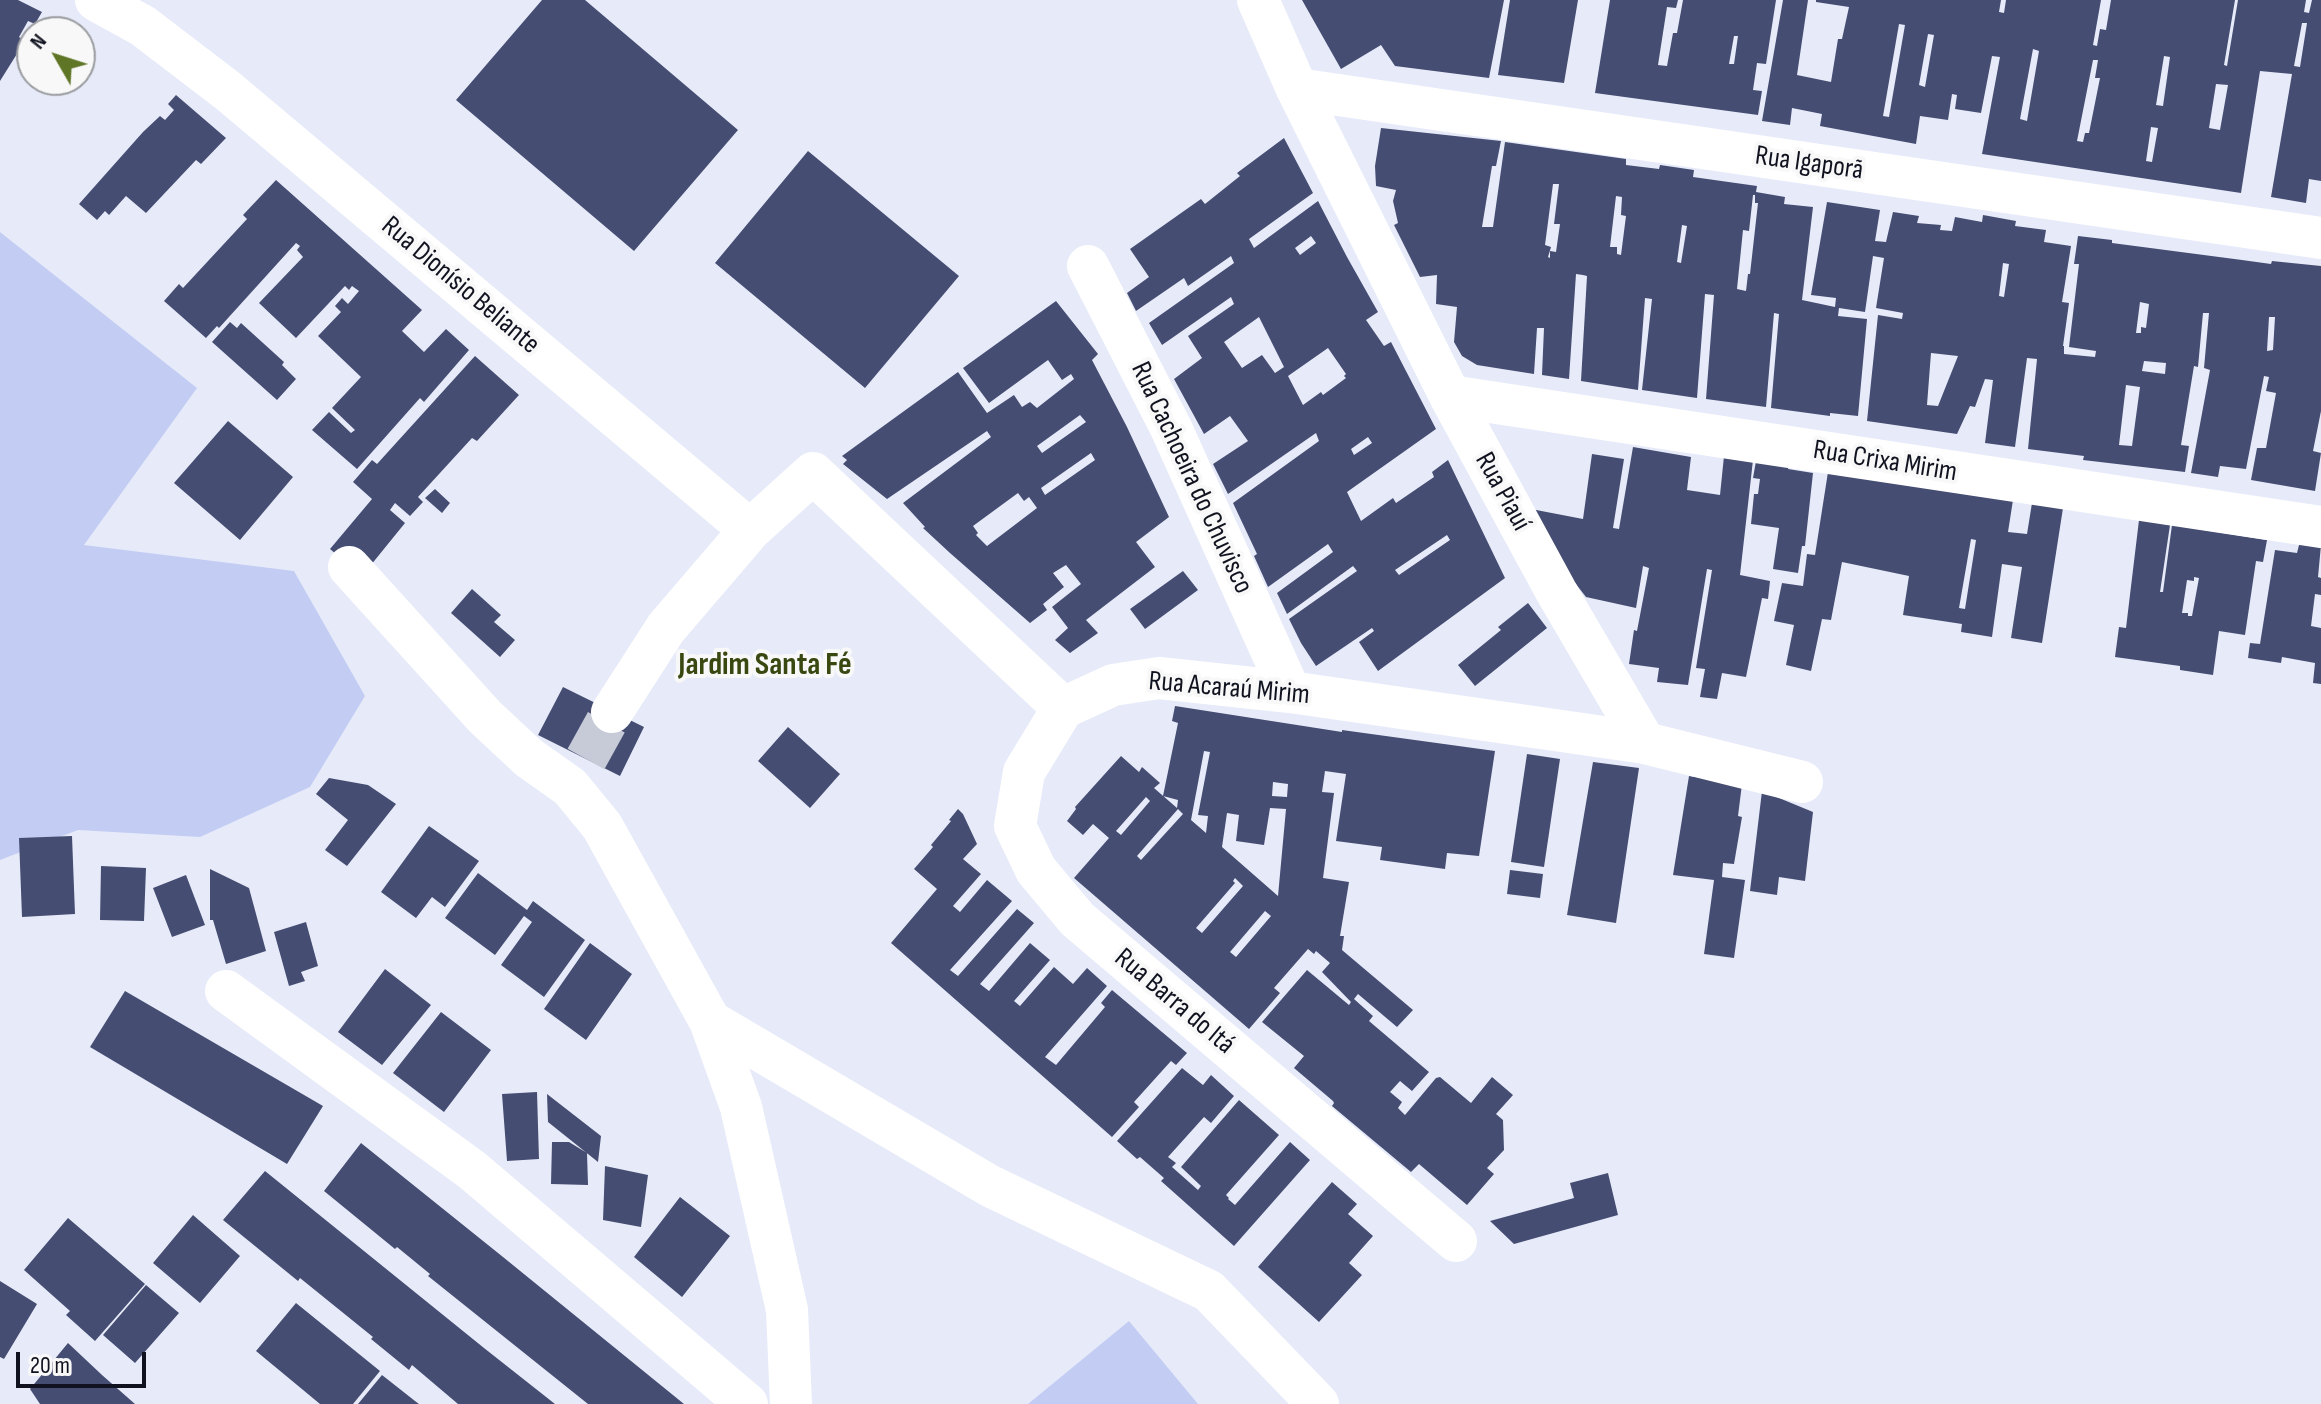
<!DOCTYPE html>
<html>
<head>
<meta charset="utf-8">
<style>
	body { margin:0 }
	#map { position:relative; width:2321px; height:1404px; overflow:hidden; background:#e7ebf9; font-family:"Sofia Sans Condensed",sans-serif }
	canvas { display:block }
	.north { position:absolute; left:16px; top:16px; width:80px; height:80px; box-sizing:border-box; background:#f8f8f8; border:2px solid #9b9ca1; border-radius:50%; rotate:309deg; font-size:22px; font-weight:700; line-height:32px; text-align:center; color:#10131f }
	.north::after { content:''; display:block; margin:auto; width:28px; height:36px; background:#607627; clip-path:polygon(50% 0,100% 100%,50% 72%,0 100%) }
	.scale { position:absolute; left:16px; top:1352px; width:130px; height:36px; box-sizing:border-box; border:4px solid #10131f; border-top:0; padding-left:10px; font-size:24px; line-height:28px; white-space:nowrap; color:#10131f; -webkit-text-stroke:6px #f8f8f8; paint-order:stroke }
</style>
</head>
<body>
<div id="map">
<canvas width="2321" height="1404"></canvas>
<div class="north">N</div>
<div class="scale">20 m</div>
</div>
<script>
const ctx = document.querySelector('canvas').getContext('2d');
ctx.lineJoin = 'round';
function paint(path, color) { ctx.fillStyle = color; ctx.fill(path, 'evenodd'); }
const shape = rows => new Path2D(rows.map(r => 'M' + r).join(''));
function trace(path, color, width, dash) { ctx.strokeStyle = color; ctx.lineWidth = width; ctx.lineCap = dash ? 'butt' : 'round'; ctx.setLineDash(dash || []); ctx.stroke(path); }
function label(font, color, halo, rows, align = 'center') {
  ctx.font = font + ' "Sofia Sans Condensed",sans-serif'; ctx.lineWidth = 8; ctx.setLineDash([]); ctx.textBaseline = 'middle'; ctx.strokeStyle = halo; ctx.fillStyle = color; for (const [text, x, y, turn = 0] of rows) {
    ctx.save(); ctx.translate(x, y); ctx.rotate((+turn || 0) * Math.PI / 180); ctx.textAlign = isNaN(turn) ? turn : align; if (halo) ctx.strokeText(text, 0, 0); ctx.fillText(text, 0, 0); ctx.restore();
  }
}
paint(shape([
	[0,232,197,388,84,545,294,571,365,696,310,787,200,837,78,830,0,860],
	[1129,1321,1198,1404,1028,1404]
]), '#c3cdf3');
paint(shape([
	[0,0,18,0,42,12,35,24,28,21,19,37,25,41,0,81],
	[542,0,585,0,738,130,634,251,456,100],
	[1302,0,1504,0,1489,78,1395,66,1381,45,1341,69],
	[1510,0,1578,0,1564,83,1498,75],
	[1610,0,1678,0,1676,8,1667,7,1658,65,1667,66,1673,33,1677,33,1683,0,1776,0,1766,64,1757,63,1753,90,1762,91,1758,115,1595,93],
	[1734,36,1738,36,1734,64,1729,64],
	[1783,0,1808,0,1797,75,1831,82,1838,39,1842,39,1849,7,1816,2,1816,0,2001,0,1999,12,2004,13,2006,0,2101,0,2093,45,2097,46,2100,29,2106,30,2111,0,2235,0,2224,65,2227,66,2238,0,2306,0,2304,12,2309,13,2312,0,2321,0,2321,181,2309,179,2306,203,2271,197,2292,74,2260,71,2241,193,1982,154,2000,57,1992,56,1981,113,1955,109,1957,95,1952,94,1948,120,1920,116,1916,144,1820,126,1822,114,1792,108,1790,125,1762,121],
	[2302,23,2307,23,2300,67,2294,66],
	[1899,24,1905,25,1889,117,1883,116],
	[1928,34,1934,35,1925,87,1919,85],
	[2033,49,2039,51,2027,121,2020,119],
	[2164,56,2170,57,2163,106,2156,105],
	[2093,60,2098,60,2095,78,2100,78,2089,133,2085,133,2083,142,2077,141],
	[2216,84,2228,85,2220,130,2209,128],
	[2151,127,2158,128,2152,162,2146,161],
	[176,95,226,138,201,164,196,160,146,213,126,196,109,215,105,211,97,220,79,204,143,132,160,116,165,120,174,110,168,104],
	[1381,128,1501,141,1496,166,1492,166,1482,227,1493,227,1505,142,1626,159,1626,165,1659,169,1660,165,1694,170,1693,177,1757,186,1756,192,1785,197,1784,204,1813,207,1802,300,1835,307,1836,298,1811,295,1827,202,1880,210,1875,241,1886,242,1893,212,1919,216,1917,223,1941,225,1940,230,1952,231,1955,217,1982,222,1983,215,2016,221,2015,226,2046,230,2044,242,2071,246,2062,302,2069,303,2063,346,2064,346,2064,354,2095,357,2096,351,2069,347,2079,264,2074,264,2078,236,2112,240,2112,243,2242,260,2271,264,2272,261,2321,266,2321,411,2313,451,2321,453,2315,491,2251,480,2257,448,2266,448,2276,393,2266,391,2269,377,2264,376,2246,469,2220,466,2218,477,2191,473,2210,370,2204,368,2209,313,2203,313,2198,367,2194,366,2181,445,2189,446,2185,472,2083,460,2084,456,2028,449,2037,359,2027,358,2015,447,1985,443,1993,380,1985,379,1975,407,1970,406,1957,434,1867,421,1878,315,1902,319,1903,313,1876,308,1884,258,1873,256,1865,312,1839,308,1838,316,1867,319,1858,416,1830,413,1830,416,1771,408,1779,314,1774,313,1766,407,1706,399,1714,295,1705,294,1697,398,1642,390,1652,299,1645,298,1638,390,1581,381,1587,276,1583,275,1576,274,1569,379,1542,375,1544,328,1537,328,1534,374,1477,365,1462,356,1454,342,1457,307,1436,304,1437,275,1420,277,1394,225,1398,223,1393,201,1396,190,1376,186,1375,166],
	[1553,184,1559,184,1554,224,1560,224,1556,252,1550,251,1550,258,1548,257,1551,247,1545,245],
	[1753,195,1755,195,1755,203,1758,203,1750,274,1748,274,1746,291,1737,289,1743,230,1749,231],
	[1616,196,1622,197,1621,215,1626,216,1621,255,1617,254,1617,247,1610,247],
	[1682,225,1687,226,1681,263,1677,262],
	[2003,263,2009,264,2004,297,1999,296],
	[2140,302,2149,304,2146,328,2141,327,2141,333,2136,333],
	[2269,317,2275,317,2273,350,2267,351],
	[1931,353,1958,356,1938,406,1927,405],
	[2144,361,2166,363,2165,374,2142,371],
	[2126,385,2140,387,2132,446,2119,445],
	[1284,138,1313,193,1249,239,1254,248,1318,201,1347,257,1378,312,1366,320,1384,346,1391,342,1436,429,1347,492,1361,521,1393,498,1396,503,1434,477,1432,472,1448,460,1505,578,1378,671,1359,642,1374,631,1372,628,1316,666,1301,643,1289,619,1357,571,1353,566,1287,614,1277,593,1333,552,1328,544,1268,587,1254,556,1257,554,1233,503,1319,441,1316,433,1228,494,1213,464,1248,441,1230,416,1204,434,1174,379,1202,358,1188,336,1234,304,1231,297,1162,345,1149,323,1234,263,1231,256,1188,286,1184,278,1136,311,1127,293,1149,277,1130,249,1201,199,1205,204,1240,176,1237,173],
	[1311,236,1316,243,1300,255,1295,248],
	[1259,317,1284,367,1275,373,1262,355,1242,368,1224,342],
	[1328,348,1346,374,1344,376,1346,378,1323,395,1321,392,1303,405,1288,376],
	[1368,437,1372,443,1354,455,1351,449],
	[1447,535,1450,540,1399,575,1395,570],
	[808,151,959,276,865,388,715,263],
	[276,180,422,310,402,331,424,352,446,329,469,350,424,402,420,398,357,469,312,430,329,412,351,433,355,430,332,408,361,377,318,336,341,312,335,306,342,298,348,304,359,291,352,286,349,290,345,286,296,338,259,303,303,257,297,250,300,246,296,243,219,328,217,326,206,338,164,301,179,284,183,288,247,219,243,215],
	[1056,301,1098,354,1092,360,1127,427,1169,517,1136,542,1155,567,1086,620,1098,633,1070,653,1055,640,1068,628,1052,607,1081,584,1066,565,1053,573,1064,587,1043,604,1047,610,1030,623,950,553,923,528,925,527,903,503,991,437,987,431,887,499,843,464,847,460,842,456,958,372,987,413,1014,395,1022,407,1030,402,1037,408,1074,379,1071,374,1062,380,1048,360,989,403,963,368],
	[1080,415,1086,422,1042,453,1037,446],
	[1091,453,1095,460,1045,495,1041,488],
	[1018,493,1024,501,1029,497,1037,508,987,546,976,535,978,533,973,526],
	[230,322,237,328,241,323,284,362,282,365,296,379,277,400,212,342],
	[475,356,519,395,477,441,472,438,418,497,423,502,410,516,395,503,390,510,405,523,362,576,330,549,372,499,353,482,372,460,377,464],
	[228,421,293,477,240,540,174,483],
	[1633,447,1691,457,1687,490,1720,495,1724,456,1753,460,1740,575,1770,581,1768,599,1762,598,1746,677,1722,673,1717,699,1700,697,1705,669,1696,668,1712,570,1707,569,1688,685,1657,682,1659,668,1629,664,1634,630,1637,631,1649,568,1643,566,1636,608,1586,597,1561,565,1531,509,1583,519,1592,454,1624,459,1613,528,1619,529],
	[1756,461,1789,466,1788,469,1813,473,1805,546,1802,546,1798,573,1773,569,1779,528,1751,524,1754,494,1758,494,1760,479,1753,478],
	[1828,472,2013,500,2008,532,2027,534,2032,503,2063,508,2042,643,2011,638,2022,567,2002,564,1992,637,1961,632,1962,624,1903,615,1909,576,1842,562,1831,620,1822,619,1811,671,1786,665,1794,625,1774,621,1782,583,1803,586,1807,554,1815,555],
	[1971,539,1976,540,1965,609,1959,608],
	[435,489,450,503,442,513,425,498],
	[2139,520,2170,525,2160,592,2163,592,2172,525,2267,540,2263,562,2256,561,2245,635,2219,631,2213,675,2180,670,2180,666,2115,657,2119,627,2126,628],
	[2194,577,2199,578,2192,616,2188,616,2188,613,2182,613,2187,580,2194,581],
	[2300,541,2321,545,2318,577,2321,578,2321,595,2315,594,2311,626,2321,628,2321,684,2313,683,2315,663,2282,657,2281,663,2248,658,2250,643,2260,644,2275,550,2297,553],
	[1183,571,1198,590,1145,629,1130,609],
	[472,589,501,615,494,622,515,640,500,657,451,613],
	[1528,603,1547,628,1475,686,1458,665,1501,630,1498,627],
	[563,687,644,727,620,776,538,735],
	[1175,706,1342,732,1342,730,1495,751,1479,856,1447,853,1445,869,1380,860,1382,847,1336,841,1346,774,1325,771,1322,792,1334,793,1323,878,1349,882,1340,936,1344,936,1342,950,1413,1010,1397,1027,1358,994,1354,999,1373,1016,1369,1021,1429,1072,1412,1091,1400,1081,1390,1092,1402,1102,1398,1108,1405,1115,1436,1078,1440,1077,1471,1103,1492,1077,1513,1095,1496,1114,1503,1120,1504,1150,1487,1168,1494,1174,1467,1205,1419,1164,1411,1172,1332,1106,1334,1103,1333,1101,1294,1068,1304,1056,1262,1022,1307,970,1349,1005,1351,1002,1322,972,1330,963,1316,951,1314,954,1308,949,1274,988,1280,993,1249,1029,1074,878,1109,838,1093,824,1083,835,1067,821,1076,809,1075,807,1121,756,1139,772,1142,767,1160,783,1154,788,1177,808,1178,800,1163,796,1178,723,1172,721],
	[1204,751,1210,752,1198,815,1208,816,1206,833,1191,820],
	[1273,782,1288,784,1287,797,1272,796],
	[1146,797,1150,801,1121,835,1116,831],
	[1270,808,1286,809,1278,896,1222,847,1227,813,1239,815,1236,841,1264,845],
	[1178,809,1183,814,1141,860,1137,856],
	[1235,878,1243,886,1202,933,1196,928,1235,883,1233,881],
	[1265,911,1271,916,1236,957,1230,952],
	[788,727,840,774,810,808,758,761],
	[1527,754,1560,759,1544,867,1511,862],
	[1593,762,1639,768,1616,923,1567,915],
	[1689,776,1742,784,1738,816,1742,817,1734,864,1723,863,1722,877,1745,880,1734,958,1704,954,1714,880,1673,875],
	[329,778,368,785,396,804,347,866,325,850,348,820,316,794],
	[1762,791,1813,812,1805,881,1779,877,1777,895,1750,891],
	[958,809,963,814,977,844,963,859,981,874,953,906,960,912,987,880,1012,901,950,970,958,976,1017,909,1034,923,980,984,989,991,1030,943,1050,960,1014,1001,1020,1006,1054,967,1073,984,1087,968,1107,986,1045,1057,1056,1065,1105,1007,1101,1003,1112,990,1187,1053,1176,1065,1171,1061,1134,1102,1139,1107,1112,1137,891,943,937,889,914,869,933,847,931,845,951,821,949,820],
	[429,826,479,861,445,907,432,897,416,918,381,892],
	[72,836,75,914,22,917,19,838],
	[101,866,146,868,144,921,100,920],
	[210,869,249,888,266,951,226,964,213,920,210,920],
	[1510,870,1543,874,1540,898,1507,894],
	[478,873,527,910,533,901,585,940,544,997,501,965,532,922,524,916,495,955,445,918],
	[186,875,205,925,172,937,153,888],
	[306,922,318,966,301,972,305,981,289,986,274,932],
	[590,943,632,974,586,1040,544,1009],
	[385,969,431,1005,382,1065,338,1032],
	[125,991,323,1106,287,1164,90,1047],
	[441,1012,491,1050,444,1112,393,1073],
	[1182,1068,1203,1085,1211,1075,1234,1096,1211,1123,1204,1117,1168,1157,1176,1163,1172,1167,1198,1190,1201,1186,1181,1167,1239,1100,1279,1135,1226,1195,1229,1198,1228,1199,1235,1205,1290,1142,1310,1160,1234,1246,1161,1181,1164,1178,1140,1157,1137,1159,1117,1141],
	[537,1092,539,1159,507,1161,502,1094],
	[547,1094,601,1136,598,1162,548,1122],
	[552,1142,569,1142,587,1153,588,1185,551,1184],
	[361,1143,503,1257,684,1404,588,1404,428,1276,430,1274,397,1247,395,1249,324,1191],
	[605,1166,648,1175,641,1227,603,1220],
	[265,1171,484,1348,555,1404,458,1404,412,1365,409,1370,371,1339,373,1337,300,1278,298,1281,223,1220],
	[1608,1173,1618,1215,1514,1244,1490,1221,1574,1198,1570,1183],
	[1332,1182,1357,1204,1348,1214,1373,1236,1349,1263,1362,1275,1319,1322,1258,1267],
	[680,1197,730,1236,682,1297,634,1257],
	[193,1215,240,1256,200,1303,153,1263],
	[68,1218,145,1284,95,1341,66,1315,70,1311,24,1270],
	[0,1281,37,1304,4,1359,0,1357],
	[146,1285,179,1313,135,1363,103,1335],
	[296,1303,380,1371,353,1404,320,1404,256,1351],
	[68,1343,102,1375,135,1404,40,1404,30,1389],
	[382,1375,415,1401,419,1404,358,1404]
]), '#454d72');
trace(shape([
	[586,759,612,712]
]), '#c7cbd8', 42, [42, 21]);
trace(shape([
	[96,0,143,26,228,91,750,530,813,473,1063,708],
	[1258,0,1297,89,1450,396,1556,591,1645,743],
	[1297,89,2321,238],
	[1088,266,1171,428,1290,692],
	[1450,396,2321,527],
	[349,567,485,717,529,758,570,787,602,826,710,1021,741,1107,787,1310,791,1404],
	[1063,708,1113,685,1159,678,1290,692,1645,743,1802,782],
	[1063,708,1024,772,1015,826,1036,870,1077,919,1456,1241],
	[612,712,666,628,750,530],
	[226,991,472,1170,747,1404],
	[710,1021,990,1186,1209,1291,1318,1404]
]), '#fff', 42);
label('28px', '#10131f', '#f8f8f8', [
	["Rua Igaporã",1809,164,8],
	["Rua Dionísio Beliante",460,286,40],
	["Rua Crixa Mirim",1885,462,9],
	["Rua Cachoeira do Chuvisco",1191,478,65],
	["Rua Piauí",1502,492,61],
	["Rua Acaraú Mirim",1229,689,5],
	["Rua Barra do Itá",1174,1002,40]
]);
label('bold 32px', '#394710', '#f8f8f8', [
	["Jardim Santa Fé",765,666]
]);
</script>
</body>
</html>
